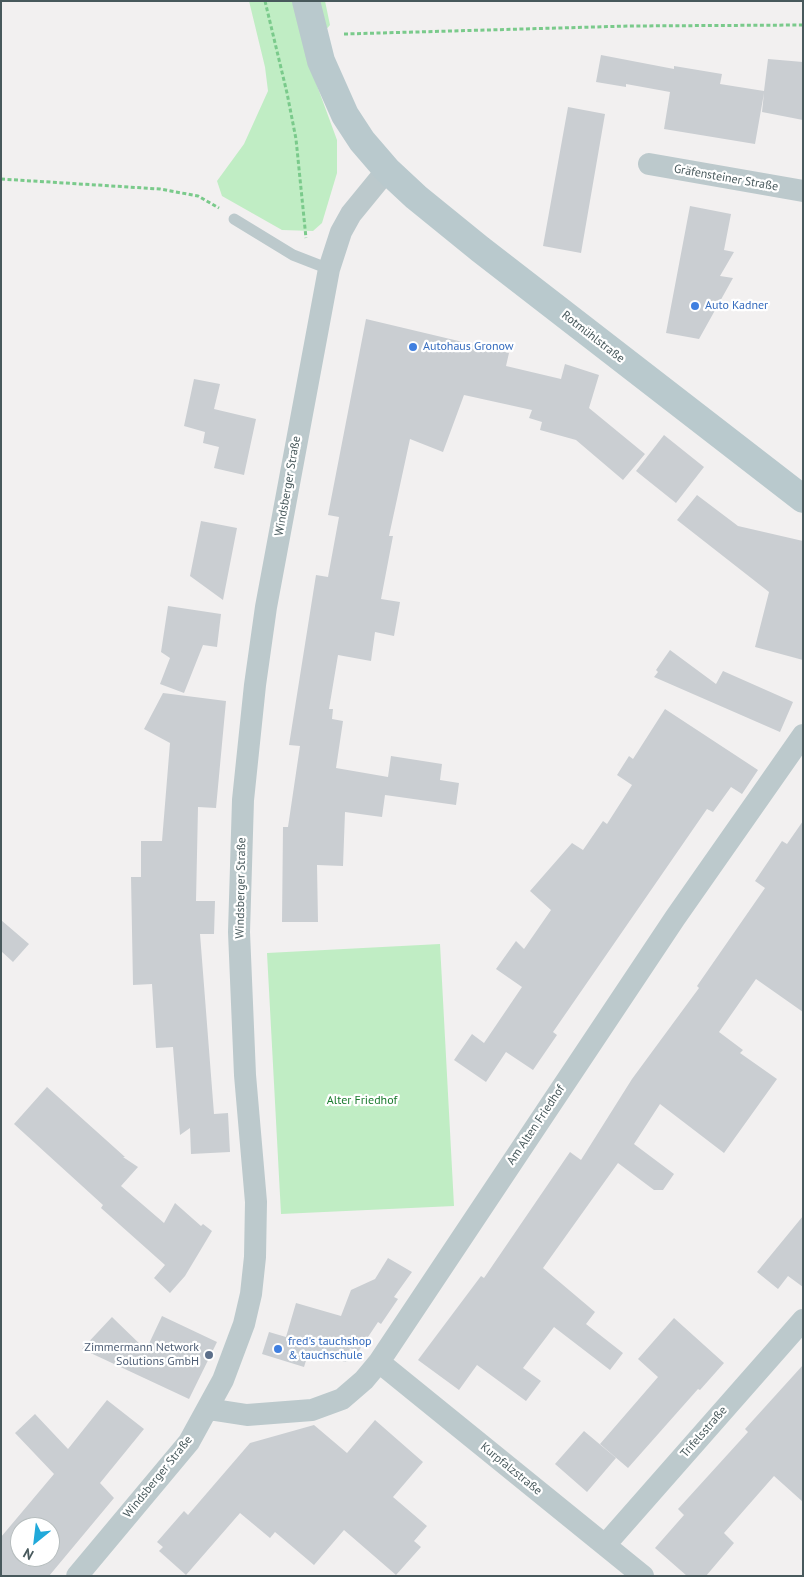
<!DOCTYPE html>
<html>
<head>
<meta charset="utf-8">
<style>
	body { margin:0 }
	#map { position:relative; width:804px; height:1577px; overflow:hidden; background:#f2f0f0; font-family:"PT Sans",sans-serif }
	canvas { display:block }
	.frame { position:absolute; inset:0; border:2px solid #48595c; pointer-events:none }
	.north { position:absolute; left:10px; top:1517px; width:50px; height:50px; box-sizing:border-box; background:#fff; border:1px solid #b6bdbe; border-radius:50%; rotate:209deg; font-size:14px; font-weight:700; line-height:20px; text-align:center; color:#48595c }
	.north::after { content:''; display:block; margin:auto; width:18px; height:22px; background:#21a9da; clip-path:polygon(50% 0,100% 100%,50% 72%,0 100%) }
</style>
</head>
<body>
<div id="map">
<canvas width="804" height="1577"></canvas>
<div class="frame"></div>
<div class="north">N</div>
</div>
<script>
const ctx = document.querySelector('canvas').getContext('2d');
ctx.lineJoin = 'round';
function paint(path, color) { ctx.fillStyle = color; ctx.fill(path, 'evenodd'); }
const shape = rows => new Path2D(rows.map(r => 'M' + r).join(''));
function trace(path, color, width, dash) { ctx.strokeStyle = color; ctx.lineWidth = width; ctx.lineCap = dash ? 'butt' : 'round'; ctx.setLineDash(dash || []); ctx.stroke(path); }
function label(font, color, halo, rows, align = 'center') {
  ctx.font = font + ' "PT Sans",sans-serif'; ctx.lineWidth = 4.5; ctx.setLineDash([]); ctx.textBaseline = 'middle'; ctx.strokeStyle = halo; ctx.fillStyle = color; for (const [text, x, y, turn = 0] of rows) {
    ctx.save(); ctx.translate(x, y); ctx.rotate((+turn || 0) * Math.PI / 180); ctx.textAlign = isNaN(turn) ? turn : align; if (halo) ctx.strokeText(text, 0, 0); ctx.fillText(text, 0, 0); ctx.restore();
  }
}
paint(shape([
	[249,1,325,1,330,25,312,46,308,61,337,140,337,173,322,223,313,231,282,230,222,196,217,181,244,144,268,91,265,67],
	[440,944,454,1206,281,1214,267,953]
]), '#c0edc4');
paint(shape([
	[601,55,674,69,674,66,722,74,720,84,764,91,768,59,803,62,803,120,762,112,764,93,755,144,664,129,670,92,626,84,626,87,596,82],
	[568,107,605,114,581,253,543,246],
	[690,206,731,214,724,250,734,252,720,276,733,278,699,339,666,333],
	[366,319,509,353,506,366,561,379,565,364,599,375,589,408,645,454,623,480,576,440,540,430,542,422,529,418,532,410,464,395,443,452,410,439,389,536,393,536,381,599,400,602,394,636,375,632,371,661,338,655,329,709,333,709,332,719,343,721,336,768,388,777,391,756,442,764,440,780,459,783,456,805,385,795,382,817,345,812,343,866,317,865,318,922,282,922,283,827,288,827,300,746,289,745,316,575,328,577,339,517,328,515],
	[194,379,220,384,214,409,256,419,244,475,214,468,219,447,203,443,205,432,184,426],
	[664,435,704,467,676,503,636,471],
	[697,495,738,526,803,541,803,660,755,647,769,592,677,520],
	[201,521,237,528,223,600,190,576],
	[168,606,221,614,217,647,203,645,184,693,160,684,170,658,161,652],
	[670,650,716,684,723,671,793,702,780,732,654,677,658,672,656,670],
	[163,693,226,701,216,808,198,807,196,901,215,901,214,934,200,934,214,1114,228,1113,230,1152,191,1154,190,1128,180,1135,173,1047,156,1048,152,984,133,985,131,877,141,877,141,841,162,841,170,743,144,729],
	[665,709,758,770,742,794,731,787,713,812,707,809,553,1032,557,1035,533,1070,506,1052,486,1082,454,1060,472,1034,484,1043,522,987,496,969,516,941,524,949,551,910,530,891,572,843,583,850,603,821,607,824,632,785,617,775,629,756,633,759],
	[803,821,803,1012,756,979,719,1032,743,1050,740,1053,777,1079,724,1153,660,1104,634,1144,674,1174,663,1190,654,1190,618,1163,543,1268,595,1312,586,1324,623,1353,610,1370,554,1327,523,1368,541,1381,526,1401,477,1365,459,1390,418,1360,481,1276,484,1278,570,1152,581,1160,632,1079,699,988,697,986,765,888,755,881,782,841,787,844],
	[1,920,29,944,13,962,1,951],
	[47,1087,125,1157,123,1157,138,1167,121,1186,164,1223,175,1203,201,1226,203,1224,212,1231,185,1276,170,1293,154,1278,165,1265,101,1208,103,1205,14,1124],
	[803,1216,803,1287,788,1276,778,1289,757,1272],
	[388,1258,412,1272,394,1297,398,1299,381,1324,378,1322,358,1352,350,1348,346,1362,309,1351,304,1367,262,1354,269,1332,286,1337,296,1303,341,1316,351,1290,375,1279],
	[162,1316,217,1342,189,1399,82,1349,112,1317,146,1350],
	[674,1318,724,1363,700,1390,698,1389,628,1468,600,1444,658,1377,638,1359],
	[803,1365,803,1502,774,1476,724,1533,734,1543,706,1576,687,1576,655,1548,684,1515,678,1509,748,1432,745,1429],
	[107,1400,144,1429,100,1483,114,1498,49,1576,1,1576,1,1537,54,1474,15,1433,35,1414,68,1449],
	[20,1527,50,1527,50,1557,20,1557],
	[375,1420,423,1462,393,1497,427,1526,414,1541,421,1547,396,1575,344,1530,314,1565,275,1532,270,1538,240,1513,186,1575,159,1551,163,1547,157,1542,184,1511,188,1515,250,1443,314,1425,347,1453],
	[584,1431,616,1458,587,1492,555,1464]
]), '#caced2');
trace(shape([
	[265,1,287,93,296,139,306,238],
	[344,34,630,26,803,25],
	[1,179,160,189,198,196,219,208]
]), '#7aca8b', 3, [4, 2.5]);
trace(shape([
	[234,219,293,255,329,269]
]), '#bcc9cc', 11);
trace(shape([
	[649,164,803,191],
	[379,1362,643,1576],
	[208,1409,247,1415,312,1410,342,1399,364,1380,379,1362,675,918,803,735],
	[605,1545,803,1320],
	[77,1576,189,1442,223,1380,244,1324,251,1294,255,1257,256,1202,245,1075,239,932,243,800,255,685,266,607,329,269,341,232,351,214,387,170]
]), '#bcc9cc', 22);
trace(shape([
	[306,1,321,61,345,115,362,141,387,170,416,197,480,249,803,499]
]), '#b9c9cd', 28);
for (const [x, y, r, color] of [
	[695,306,5,"#3f7fe0"],
	[413,347,5,"#3f7fe0"],
	[278,1349,5,"#3f7fe0"],
	[209,1355,5,"#5c6f8a"]
]) { const dot = new Path2D(); dot.arc(x, y, r, 0, 2 * Math.PI); ctx.fillStyle = color; ctx.fill(dot); trace(dot, '#fff', 2); }
label('12px', '#48595c', '#fff', [
	["Gräfensteiner Straße",726,178,10],
	["Rotmühlstraße",593,337,38],
	["Windsberger Straße",288,486,-80],
	["Windsberger Straße",241,888,-89],
	["Am Alten Friedhof",536,1125,-56],
	["Trifelsstraße",704,1432,-49],
	["Kurpfalzstraße",511,1469,39],
	["Windsberger Straße",158,1477,-51]
]);
label('12px', '#366cbe', '#fff', [
	["Auto Kadner",705,306],
	["Autohaus Gronow",423,347],
	["fred's tauchshop",288,1342],
	["& tauchschule",288,1356]
], 'left');
label('12px', '#1b7b2f', '#fff', [
	["Alter Friedhof",362,1101]
]);
label('12px', '#4e5e75', '#fff', [
	["Zimmermann Network",199,1348],
	["Solutions GmbH",199,1362]
], 'right');
</script>
</body>
</html>
